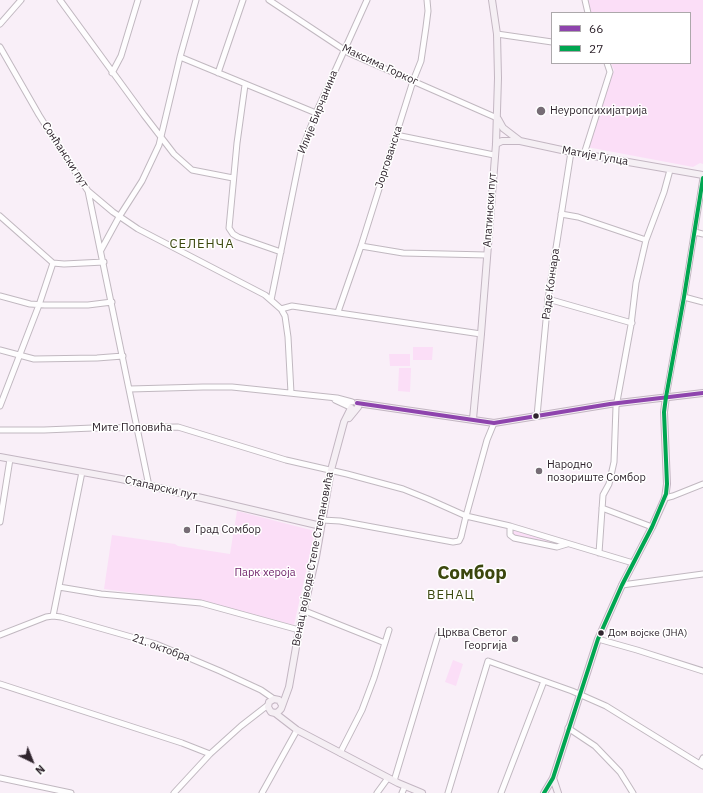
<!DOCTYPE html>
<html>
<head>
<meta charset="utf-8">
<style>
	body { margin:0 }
	#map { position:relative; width:703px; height:793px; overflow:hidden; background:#f9eff8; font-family:"IBM Plex Sans",sans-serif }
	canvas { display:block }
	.legend { position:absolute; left:551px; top:12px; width:140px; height:52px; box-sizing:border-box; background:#fff; border:1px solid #aca8ab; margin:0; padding:5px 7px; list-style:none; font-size:12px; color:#30252e }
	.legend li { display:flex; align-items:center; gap:8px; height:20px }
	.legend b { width:20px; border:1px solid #aca8ab }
	.north { position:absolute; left:12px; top:741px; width:40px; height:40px; -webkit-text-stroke:3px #fff; paint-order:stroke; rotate:137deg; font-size:11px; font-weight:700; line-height:16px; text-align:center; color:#30252e }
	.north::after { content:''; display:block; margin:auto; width:14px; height:18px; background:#30252e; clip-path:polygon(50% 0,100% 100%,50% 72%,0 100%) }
</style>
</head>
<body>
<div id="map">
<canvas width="703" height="793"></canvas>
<ul class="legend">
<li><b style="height:5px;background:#8e44ad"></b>66</li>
<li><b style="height:5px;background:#00a651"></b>27</li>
</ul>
<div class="north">N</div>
</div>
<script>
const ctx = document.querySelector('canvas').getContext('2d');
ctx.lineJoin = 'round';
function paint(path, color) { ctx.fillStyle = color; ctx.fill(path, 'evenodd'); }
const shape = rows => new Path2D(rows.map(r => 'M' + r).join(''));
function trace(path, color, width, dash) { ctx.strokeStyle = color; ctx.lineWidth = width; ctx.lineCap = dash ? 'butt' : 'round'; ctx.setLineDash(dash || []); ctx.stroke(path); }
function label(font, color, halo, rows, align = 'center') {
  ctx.font = font + ' "IBM Plex Sans",sans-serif'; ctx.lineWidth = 3; ctx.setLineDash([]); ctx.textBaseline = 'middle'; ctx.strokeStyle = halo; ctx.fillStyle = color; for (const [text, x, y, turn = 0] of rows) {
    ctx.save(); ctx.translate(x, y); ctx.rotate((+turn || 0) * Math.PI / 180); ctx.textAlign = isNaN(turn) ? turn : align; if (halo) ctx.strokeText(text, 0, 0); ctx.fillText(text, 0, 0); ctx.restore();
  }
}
paint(shape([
	[588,0,703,0,703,164,700,163,693,167,587,147,614,70,611,63,690,63,690,13,591,13],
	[413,347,433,347,432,360,413,360],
	[389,354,410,354,410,366,390,366],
	[399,368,411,368,410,392,398,391],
	[237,511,315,531,294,625,205,602,104,589,112,535,175,544,178,546,230,554],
	[515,530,556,542,557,544,556,545,513,536,512,532],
	[453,660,463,664,456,686,445,682]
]), '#fbdef7');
const minor = shape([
	[60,0,144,115,174,154,192,170,233,178],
	[269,0,349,53,497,118],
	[585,0,588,13],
	[0,24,21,0],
	[497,34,552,42],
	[0,47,39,115,66,158,88,191,113,212,138,229,265,295,281,309,285,316,288,337,291,393],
	[180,57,316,113],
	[112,73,121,56,138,0],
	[218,73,243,0],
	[245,85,237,143,229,228,233,234,238,237,281,252],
	[396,135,494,155],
	[584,154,610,72,607,63],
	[88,191,149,486],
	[561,214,578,217,646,240],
	[0,216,53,263,64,264,104,262],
	[695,232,703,234],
	[361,246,403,253,487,255],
	[101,250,119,217,142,181,159,145,180,57,196,0],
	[0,296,30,304,45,305,88,305,112,302],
	[684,297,703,302],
	[548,299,632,323],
	[271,300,301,152,316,113,367,0],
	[281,309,292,306,481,334],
	[338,312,361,246,413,81,421,61,426,27,428,11,427,0],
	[0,350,34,359,97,358,123,356],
	[130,389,203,387,232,387,337,398,352,402],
	[666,397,684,297,703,178],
	[335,400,350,407],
	[0,406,39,305,53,263],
	[537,416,548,299,571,152],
	[0,430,44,430,93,428,178,427,286,460,347,474,403,489,428,499,466,516,510,526,633,563],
	[665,498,673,496,703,484],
	[602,508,652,527],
	[322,520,340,521,453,542,459,541,461,537,466,516,487,440,494,423],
	[0,522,10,459],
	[510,526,510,535,514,538,557,547,567,544],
	[599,553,603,495,609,484,614,462,616,407,631,325,636,283,646,240,664,192,670,170],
	[622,585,703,574],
	[59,587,101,594,201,603,299,630],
	[305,611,385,643],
	[53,616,82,472],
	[0,635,46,617,53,616,61,617,156,644,220,671,261,690,274,699],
	[598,639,637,650,703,671],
	[0,684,182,743,210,754],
	[568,728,595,746,620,772,633,793],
	[340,753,362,710,374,678,389,630],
	[700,764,703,758],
	[0,778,71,793],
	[394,781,438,635],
	[174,793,210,754,241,726,268,705],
	[262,793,297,730],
	[377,793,388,778],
	[402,793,405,786],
	[448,793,488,661,572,691,606,706,703,766],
	[501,793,544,681]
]);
const major = shape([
	[498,119,503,128,520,141,571,152,703,175],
	[496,144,502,141,519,141],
	[357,403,494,423,610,404,703,393],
	[349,418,358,407],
	[473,419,481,334,496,144,498,78,497,34,492,0],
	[0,457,121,479,321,526],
	[282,705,279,700,274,699,269,702,268,707,271,712,275,713,297,730,398,783,422,793],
	[275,713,278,712,281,709,289,687,299,630,316,557,331,470,344,422,351,408],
	[553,778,558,793],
	[544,793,553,778,598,639,622,585,652,527,665,498,667,484,664,412,666,397]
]);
trace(minor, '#c1b8c0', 7);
trace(major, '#c3b6c2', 8);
trace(minor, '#fefdfe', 5);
trace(major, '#f5eff4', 6);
trace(shape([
	[357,403,494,423,610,404,703,393]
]), '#8e44ad', 4);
trace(shape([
	[544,793,553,778,598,639,622,585,652,527,666,494,667,484,664,412,666,397,684,297,703,178]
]), '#00a651', 4);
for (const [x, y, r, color] of [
	[541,111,5,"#766c75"],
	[536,416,3.5,"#30252e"],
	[539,471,4,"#766c75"],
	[187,530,4,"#766c75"],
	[601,633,3.5,"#30252e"],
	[515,639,4,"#766c75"]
]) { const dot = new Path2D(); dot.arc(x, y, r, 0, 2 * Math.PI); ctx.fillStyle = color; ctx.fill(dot); trace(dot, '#fff', 1.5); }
label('10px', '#30252e', '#fff', [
	["Дом војске (ЈНА)",608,633]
], 'left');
label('11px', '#30252e', '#fff', [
	["Максима Горког",380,65,25],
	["Илије Бирчанина",318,112,-68],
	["Сонћански пут",65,155,57],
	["Матије Гупца",595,156,10],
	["Јоргованска",389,157,-72],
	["Апатински пут",490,210,-86],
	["Раде Кончара",551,284,-82],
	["Мите Поповића",132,428],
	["Стапарски пут",161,488,13],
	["Венац војводе Степе Степановића",313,559,-79],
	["21. октобра",161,648,20]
]);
label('11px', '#30252e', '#fff', [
	["Неуропсихијатрија",550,111],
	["Народно",547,465],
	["позориште Сомбор",547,478],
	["Град Сомбор",195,530],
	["Црква Светог",507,633,"right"],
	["Георгија",507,646,"right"]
], 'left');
label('11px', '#70246b', '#fff', [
	["Парк хероја",265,573]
]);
ctx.letterSpacing = '1px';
label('13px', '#3b470d', '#fff', [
	["СЕЛЕНЧА",202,244],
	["ВЕНАЦ",451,595]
]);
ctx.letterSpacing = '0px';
label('bold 19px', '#3b470d', '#fff', [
	["Сомбор",472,574]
]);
</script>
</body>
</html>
